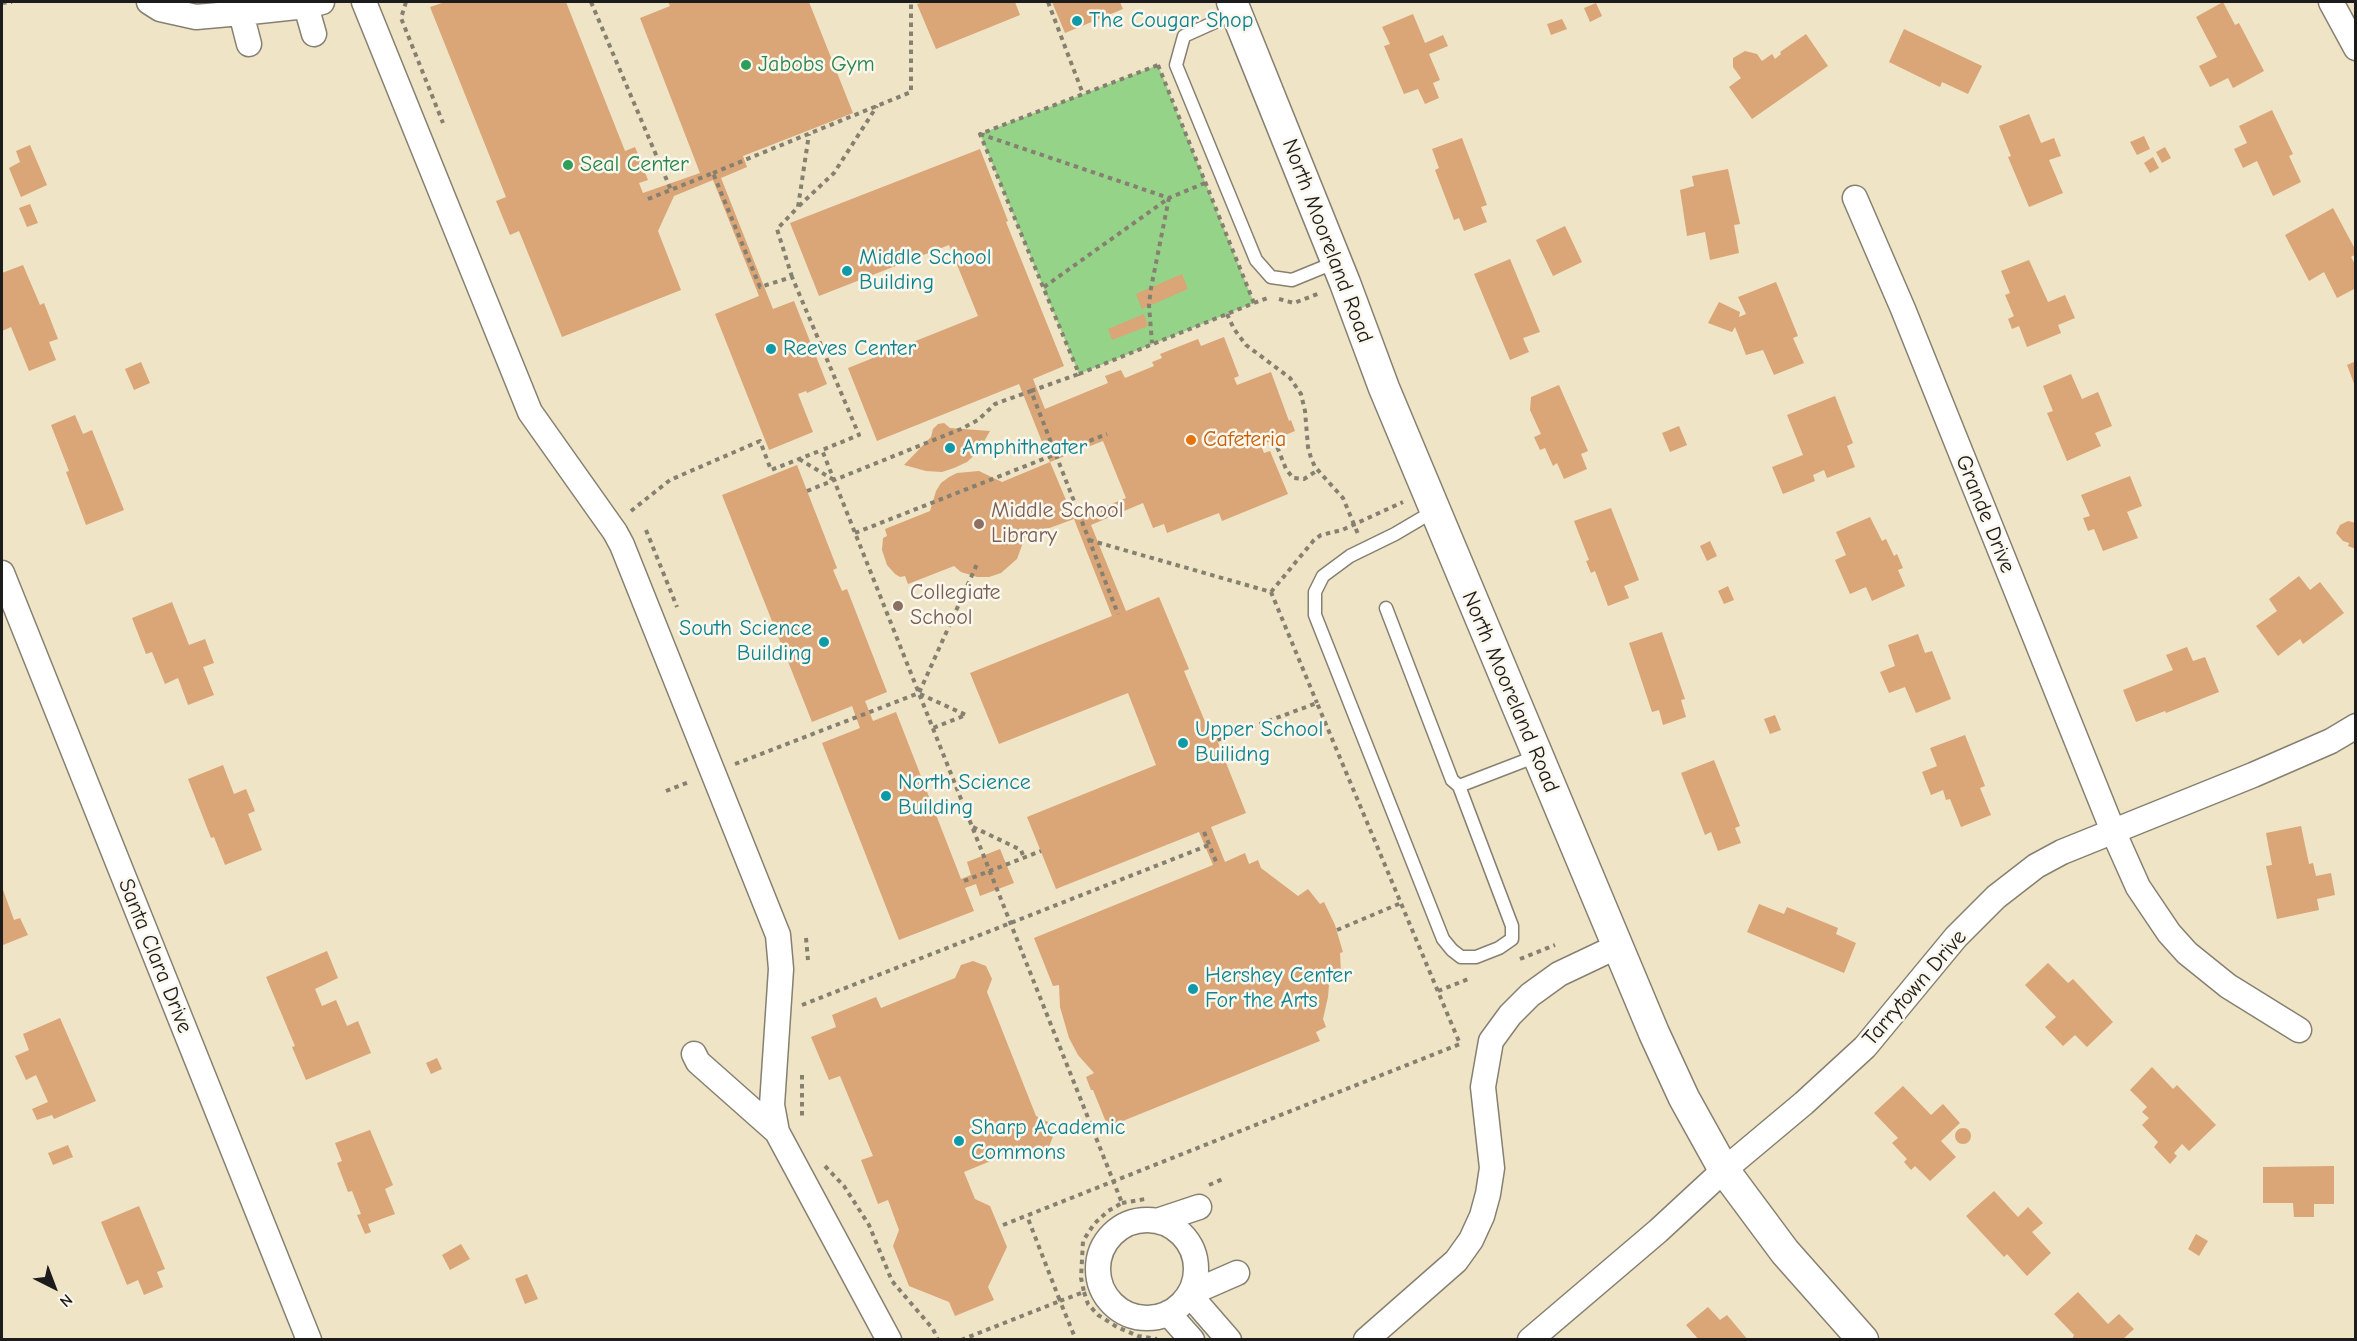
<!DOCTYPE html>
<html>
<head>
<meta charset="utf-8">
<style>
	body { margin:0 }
	#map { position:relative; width:2357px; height:1341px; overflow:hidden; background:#efe4c6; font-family:"Comic Neue",sans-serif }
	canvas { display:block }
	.frame { position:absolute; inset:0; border:3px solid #1c1c1c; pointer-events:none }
	.north { position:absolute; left:24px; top:1257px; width:60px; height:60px; -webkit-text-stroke:4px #fbf7ec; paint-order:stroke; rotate:138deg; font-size:16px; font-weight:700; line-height:24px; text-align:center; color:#1c1c1c }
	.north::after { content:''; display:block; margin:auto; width:21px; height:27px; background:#1c1c1c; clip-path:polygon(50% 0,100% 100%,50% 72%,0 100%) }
</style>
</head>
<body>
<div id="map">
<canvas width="2357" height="1341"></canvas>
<div class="frame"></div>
<div class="north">N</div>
</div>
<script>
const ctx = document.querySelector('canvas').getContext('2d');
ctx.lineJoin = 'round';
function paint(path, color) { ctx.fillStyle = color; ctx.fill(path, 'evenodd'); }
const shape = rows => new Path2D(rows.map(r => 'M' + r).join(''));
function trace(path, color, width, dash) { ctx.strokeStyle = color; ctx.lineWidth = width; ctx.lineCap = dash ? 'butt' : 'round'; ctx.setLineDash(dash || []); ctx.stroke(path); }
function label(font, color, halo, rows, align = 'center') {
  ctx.font = font + ' "Comic Neue",sans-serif'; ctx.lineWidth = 5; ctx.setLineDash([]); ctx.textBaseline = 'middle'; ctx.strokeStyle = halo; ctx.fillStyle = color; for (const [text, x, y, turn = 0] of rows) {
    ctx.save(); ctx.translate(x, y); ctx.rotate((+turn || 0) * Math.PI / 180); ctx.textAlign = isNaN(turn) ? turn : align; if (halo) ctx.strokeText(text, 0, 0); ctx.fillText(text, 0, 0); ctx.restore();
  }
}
paint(shape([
	[1158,65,1254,303,1079,374,980,134]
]), '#95d388');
paint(shape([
	[445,2,566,2,625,151,635,147,648,180,639,183,643,193,700,173,640,18,670,6,668,2,809,2,853,113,743,156,747,167,721,178,773,309,794,301,827,384,807,393,806,391,798,394,813,432,769,450,715,314,759,296,713,180,674,196,658,231,681,290,562,337,519,231,510,235,496,201,506,197,430,7],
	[924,2,1015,2,1020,15,936,49,917,4],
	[1052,2,1120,2,1123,9,1065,33],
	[2223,2,2235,25,2239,23,2264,71,2233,88,2228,78,2210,87,2199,66,2217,57,2196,17],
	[1596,3,1602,16,1590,22,1584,8],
	[1413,14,1425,43,1443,35,1448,46,1429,54,1440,80,1433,83,1439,98,1425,104,1418,89,1404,94,1384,46,1390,44,1382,27],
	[1562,19,1567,29,1551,35,1547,24],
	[1904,29,1982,66,1968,94,1942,82,1940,87,1889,62],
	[1806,34,1828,66,1752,119,1729,87,1741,78,1733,67,1733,58,1745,51,1757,54,1762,61,1772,54,1775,59,1781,54,1780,52],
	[2272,110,2293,154,2289,156,2301,182,2273,196,2257,161,2243,168,2234,149,2247,143,2239,126],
	[2029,114,2041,143,2054,138,2061,156,2049,160,2063,193,2029,207,2008,157,2011,156,1999,126],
	[2144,136,2150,149,2137,155,2130,142],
	[1462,138,1487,205,1481,207,1487,222,1464,231,1459,218,1454,220,1435,170,1439,168,1432,149],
	[30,145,47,185,21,197,9,168,20,162,16,151],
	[2165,147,2171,158,2162,163,2156,152],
	[980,149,1008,221,1006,222,1064,366,1033,379,1045,409,1108,383,1105,376,1121,370,1125,378,1154,366,1152,362,1162,358,1160,354,1198,339,1201,346,1224,337,1239,376,1234,378,1237,385,1271,372,1289,421,1291,420,1295,431,1261,445,1264,453,1270,451,1288,494,1222,521,1219,513,1167,533,1164,524,1153,528,1143,503,1091,525,1126,611,1159,597,1189,669,1184,671,1213,741,1217,740,1246,813,1211,827,1225,862,1245,853,1249,864,1258,860,1261,868,1298,896,1308,889,1320,904,1324,902,1335,925,1342,949,1343,952,1340,953,1341,973,1330,973,1328,997,1323,1019,1326,1027,1316,1032,1320,1041,1108,1127,1093,1090,1091,1090,1086,1077,1094,1073,1078,1055,1069,1038,1060,1007,1059,985,1053,986,1034,938,1213,865,1199,832,1056,889,1027,817,1156,765,1128,693,999,744,970,673,1112,616,1074,519,1126,498,1103,441,1050,462,1019,384,877,441,848,368,978,316,949,245,819,296,790,223],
	[2153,157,2159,168,2150,173,2144,163],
	[1728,169,1740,224,1734,225,1739,253,1710,260,1705,232,1687,236,1680,190,1694,186,1692,176],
	[30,204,38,223,27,227,19,208],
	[2333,208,2356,251,2356,254,2351,257,2356,266,2356,288,2337,298,2324,272,2309,281,2285,235],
	[1565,226,1582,262,1553,276,1536,240],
	[1510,259,1540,332,1523,338,1529,352,1510,360,1474,274],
	[2029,260,2048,302,2065,295,2075,318,2058,325,2061,333,2027,347,2019,326,2012,329,2008,319,2014,316,2005,295,2010,293,2001,271],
	[23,265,40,305,44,303,58,339,49,342,56,360,29,371,11,327,2,331,2,273],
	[1182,274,1188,289,1142,309,1136,294],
	[1776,282,1798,336,1793,338,1804,363,1774,375,1763,350,1746,355,1735,327,1732,332,1708,323,1719,302,1740,312,1739,317,1746,314,1738,297],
	[1144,314,1148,326,1112,340,1108,329],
	[2356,361,2356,386,2355,386,2347,365],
	[141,362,150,383,134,390,125,369],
	[2071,374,2082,399,2098,392,2112,426,2095,433,2101,446,2067,461,2047,413,2053,411,2043,386],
	[1559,385,1588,451,1581,454,1587,469,1564,479,1557,463,1553,466,1545,448,1540,450,1534,437,1541,434,1530,410,1531,397],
	[1835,396,1853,443,1847,446,1855,467,1827,478,1824,470,1813,475,1815,481,1783,494,1772,467,1803,455,1787,415],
	[75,415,83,434,92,430,124,510,86,525,66,472,69,471,51,425],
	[944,423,950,428,990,431,978,452,967,462,954,468,942,472,926,471,904,465,931,437,933,429,938,424],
	[1679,426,1687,445,1670,452,1662,433],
	[1050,462,1074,519,1025,537,1017,559,1001,573,989,577,977,577,961,572,954,566,908,584,905,576,900,577,895,574,887,565,882,550,883,538,887,536,885,529,930,511,936,491,941,483,949,477,957,473,979,471,1002,482],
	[797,465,837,568,833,570,842,591,847,589,887,692,865,701,873,721,896,712,961,879,971,875,967,862,1000,849,1014,883,980,896,976,884,965,888,974,911,899,940,822,743,860,728,852,706,812,722,722,495],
	[2130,476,2142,506,2127,512,2138,538,2103,551,2094,529,2088,531,2083,518,2090,516,2081,495],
	[1611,508,1639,580,1624,586,1629,598,1608,606,1595,571,1591,573,1586,561,1589,560,1574,521],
	[1870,517,1882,541,1886,539,1894,556,1897,554,1903,568,1898,570,1905,586,1872,601,1866,587,1850,594,1835,560,1846,555,1836,532],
	[2348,521,2356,523,2356,549,2348,546,2349,543,2343,541,2336,533,2340,525],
	[1710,541,1717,556,1707,561,1700,546],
	[2299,576,2310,590,2320,582,2344,613,2303,644,2300,639,2278,656,2256,626,2277,611,2269,599],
	[1728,586,1734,600,1724,604,1718,591],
	[172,602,189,645,205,639,214,663,203,667,214,695,188,705,178,678,165,684,152,652,146,654,132,618],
	[1662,632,1685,699,1681,700,1686,717,1663,725,1659,710,1652,712,1629,643],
	[1918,634,1925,653,1932,651,1951,699,1916,713,1905,687,1889,693,1880,672,1895,666,1888,645],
	[2187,647,2193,661,2205,657,2219,692,2166,713,2165,711,2136,722,2123,690,2173,670,2166,655],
	[1775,715,1781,730,1770,734,1764,719],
	[1965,735,1985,786,1980,788,1991,815,1961,827,1950,799,1946,800,1943,790,1931,795,1922,772,1937,766,1930,748],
	[1714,760,1740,826,1735,828,1741,843,1718,851,1711,832,1705,835,1681,773],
	[223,765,234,794,246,789,255,811,248,814,262,850,225,865,214,837,211,838,188,779],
	[2301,826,2309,864,2313,863,2316,876,2331,873,2335,895,2317,899,2319,910,2277,919,2266,866,2272,865,2266,833],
	[2,887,14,920,20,918,28,935,3,945,2,940],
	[1759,904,1784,914,1787,907,1838,928,1836,934,1856,943,1844,973,1747,932],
	[327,951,338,978,315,989,322,1006,336,1000,347,1026,358,1021,371,1053,306,1080,292,1047,295,1046,266,977],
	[973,961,986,966,992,979,987,992,1036,1116,1048,1122,1054,1134,1048,1149,1034,1154,1022,1148,964,1172,975,1199,990,1206,1007,1247,988,1287,994,1300,955,1316,949,1302,909,1286,893,1246,899,1230,888,1200,878,1204,861,1160,873,1156,840,1076,829,1080,811,1037,836,1027,832,1015,876,997,881,1008,955,978,961,965],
	[2048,963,2068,983,2073,979,2113,1022,2087,1047,2075,1035,2063,1046,2045,1027,2056,1017,2025,985],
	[60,1018,96,1101,54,1119,52,1115,37,1120,32,1109,48,1102,36,1075,26,1080,15,1056,29,1050,23,1034],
	[437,1058,442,1069,431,1074,426,1063],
	[2152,1067,2173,1089,2177,1085,2216,1125,2189,1151,2182,1144,2174,1153,2177,1156,2170,1164,2154,1147,2158,1142,2142,1125,2149,1118,2142,1112,2147,1107,2130,1090],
	[1903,1086,1931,1115,1943,1104,1960,1123,1941,1141,1956,1157,1930,1181,1915,1166,1911,1170,1904,1162,1907,1159,1892,1143,1898,1138,1874,1113],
	'1955 1136a8 8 0 1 1 16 0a8 8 0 1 1-16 0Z',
	[370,1130,393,1185,385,1189,395,1214,368,1224,371,1232,365,1234,357,1215,361,1214,352,1191,348,1192,337,1163,342,1161,335,1143],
	[68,1145,73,1157,53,1165,48,1153],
	[2334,1166,2334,1204,2314,1204,2314,1217,2294,1217,2293,1203,2263,1203,2263,1167],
	[1994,1191,2018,1217,2028,1207,2043,1223,2032,1232,2051,1253,2027,1276,2007,1254,2004,1257,1966,1216],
	[139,1206,165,1269,157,1272,163,1287,144,1295,138,1280,127,1285,101,1222],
	[2196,1234,2208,1241,2199,1256,2188,1249],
	[461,1244,470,1259,450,1270,442,1255],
	[527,1274,538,1299,525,1304,515,1279],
	[2078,1292,2108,1324,2119,1314,2134,1329,2122,1340,2072,1340,2074,1335,2054,1314],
	[1708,1307,1720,1320,1727,1315,1748,1340,1699,1340,1686,1325]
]), '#daa577');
const service = shape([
	[1235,13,1184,36,1176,65,1256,260,1271,277,1292,280,1336,262],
	[1434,511,1395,534,1350,556,1323,576,1315,592,1315,615,1443,939,1452,950,1461,957,1476,957,1499,948,1512,939,1512,926,1459,786],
	[1386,608,1452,780,1459,786,1537,756]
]);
const minor = shape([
	[149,2,160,9,196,17,241,13],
	[364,2,530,412,615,532,622,545,778,935,781,969,772,1105,777,1132,889,1340],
	[2331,2,2356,48],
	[306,6,314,34],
	[249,44,241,13,306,6,322,2],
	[1855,198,1903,309,2113,831,2138,887,2169,933,2187,953,2228,986,2299,1030],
	[2,573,309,1340],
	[694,1054,698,1062,777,1132],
	'1098 1269a49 49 0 1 1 98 0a49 49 0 1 1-98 0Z',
	[1157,1221,1199,1207],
	[1168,1313,1192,1340],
	[1229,1340,1189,1294,1237,1273],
	[1366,1340,1456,1261,1471,1240,1482,1216,1488,1194,1492,1168,1483,1087,1491,1041,1510,1015,1530,995,1559,974,1616,947],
	[1530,1340,1658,1231,1724,1170,1804,1103,1865,1047,1956,937,1996,897,2036,866,2062,852,2253,775,2331,741,2356,726]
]);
const tertiary = shape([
	[1232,2,1345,283,1384,388,1654,1033,1684,1098,1724,1170,1785,1252,1863,1340]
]);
trace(service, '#868071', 15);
trace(minor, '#868071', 27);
trace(tertiary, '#868071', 33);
trace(shape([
	[406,2,401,18,443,123],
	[591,2,671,190],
	[1048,2,1083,94],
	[2,3,12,2],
	[1158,65,1254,303,1079,374,980,134,1158,65],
	[980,134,1169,198,1205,183],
	[713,173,911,92,911,2],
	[648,199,713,173,760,287,792,277,859,435,822,450,1122,1203,1108,1211,1094,1224,1083,1241,1081,1278,1084,1292,1060,1301,1076,1340],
	[799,206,834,173,877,106],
	[792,277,777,229,798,207,809,134],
	[1044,287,1169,198,1151,288,1149,305,1152,343],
	[1279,299,1294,303,1320,293],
	[1254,303,1270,297],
	[1227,314,1234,329,1246,345,1290,378,1301,394,1305,411,1308,447,1311,458,1315,467,1343,498,1358,534],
	[1031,391,1079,374],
	[1274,439,1286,469,1293,478,1304,479,1318,470],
	[799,459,834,480],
	[807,491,961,429,978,420,995,404,1031,391,1118,614],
	[631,511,670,480,760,441,771,470,822,450],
	[646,530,677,607],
	[855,533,1107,434],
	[1089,540,1271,592,1317,703],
	[1271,592,1314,540,1321,535,1342,530,1403,502],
	[920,694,966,715,933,728],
	[735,764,919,693,977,564],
	[666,791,689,782],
	[973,827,1021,850,1024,858],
	[1204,832,1217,864],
	[964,881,1041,851],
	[1337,930,1401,903],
	[806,938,808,960],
	[1520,959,1555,945],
	[1438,991,1471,978],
	[802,1005,1209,845],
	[802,1075,802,1119],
	[825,1166,844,1186,869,1225,892,1281,933,1329,938,1340],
	[1209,1185,1223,1179],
	[1122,1203,1145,1199],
	[1003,1225,1460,1044,1317,703,1217,740],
	[1084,1292,1088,1304,1098,1315,1117,1327,1138,1336,1157,1339],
	[961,1340,1060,1301,1027,1216]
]), '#868071', 4, [4.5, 4.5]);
trace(service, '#fff', 12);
trace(minor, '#fff', 24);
trace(tertiary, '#fff', 30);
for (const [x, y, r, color] of [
	[1077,21,6,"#0f9aa8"],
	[746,65,6,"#2e9e5b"],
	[568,165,6,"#2e9e5b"],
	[847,271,6,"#0f9aa8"],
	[771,349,6,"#0f9aa8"],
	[1191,440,6,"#e8710a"],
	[950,448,6,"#0f9aa8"],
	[979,524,6,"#8d6e63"],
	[898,606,6,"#8d6e63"],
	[824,642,6,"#0f9aa8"],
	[1183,743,6,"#0f9aa8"],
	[886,796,6,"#0f9aa8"],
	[1193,989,6,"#0f9aa8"],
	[959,1141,6,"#0f9aa8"]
]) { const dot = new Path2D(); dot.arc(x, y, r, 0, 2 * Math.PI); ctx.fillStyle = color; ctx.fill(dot); trace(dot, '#fbf7ec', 2); }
label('22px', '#0d838f', '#fbf7ec', [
	["The Cougar Shop",1089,21],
	["Middle School",859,258],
	["Building",859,283],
	["Reeves Center",783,349],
	["Amphitheater",962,448],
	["South Science",812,629,"right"],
	["Building",812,654,"right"],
	["Upper School",1195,730],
	["Builidng",1195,755],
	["North Science",898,783],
	["Building",898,808],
	["Hershey Center",1205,976],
	["For the Arts",1205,1001],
	["Sharp Academic",971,1128],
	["Commons",971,1153]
], 'left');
label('22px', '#27864d', '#fbf7ec', [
	["Jabobs Gym",758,65],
	["Seal Center",580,165]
], 'left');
label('22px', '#1c1c1c', '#fbf7ec', [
	["North Mooreland Road",1327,241,69],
	["Grande Drive",1985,514,68],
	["North Mooreland Road",1510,692,67],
	["Santa Clara Drive",155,956,68],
	["Tarrytown Drive",1915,988,-49]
]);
label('22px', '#c56008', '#fbf7ec', [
	["Cafeteria",1203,440]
], 'left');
label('22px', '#785e54', '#fbf7ec', [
	["Middle School",991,511],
	["Library",991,536],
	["Collegiate",910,593],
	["School",910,618]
], 'left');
</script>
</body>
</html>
